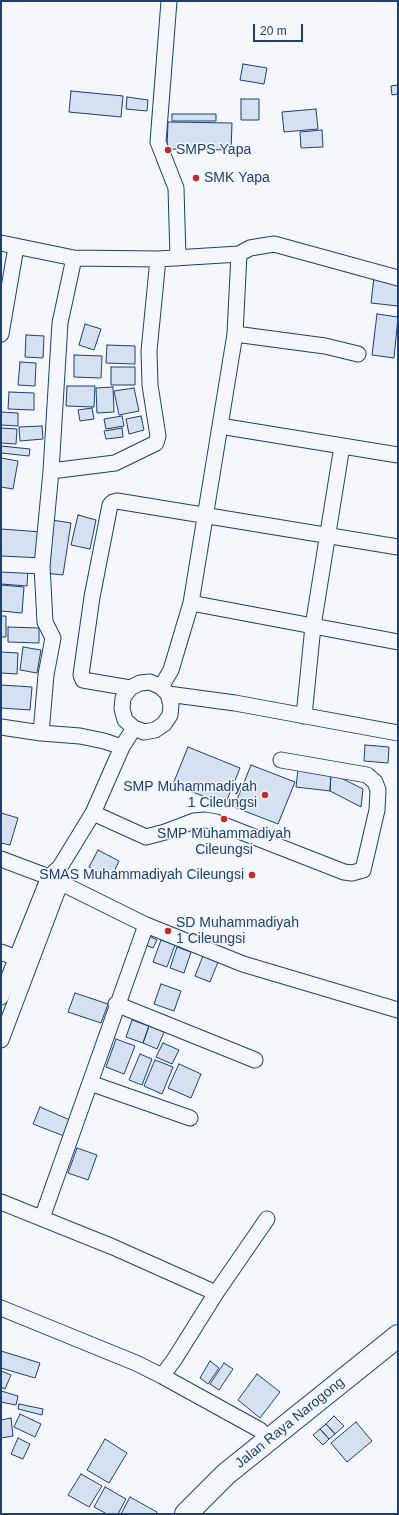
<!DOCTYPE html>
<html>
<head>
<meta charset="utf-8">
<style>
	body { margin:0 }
	#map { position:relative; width:399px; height:1515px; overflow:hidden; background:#f4f7fb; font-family:Helvetica,sans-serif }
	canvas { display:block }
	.frame { position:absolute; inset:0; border:2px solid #1d3f73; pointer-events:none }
	.scale { position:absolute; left:253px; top:24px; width:50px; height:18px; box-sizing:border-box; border:2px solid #1d3f73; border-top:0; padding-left:5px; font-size:12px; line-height:14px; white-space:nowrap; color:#1d3f73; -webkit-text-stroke:3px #f4f7fb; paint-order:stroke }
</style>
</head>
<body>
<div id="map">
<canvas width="399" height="1515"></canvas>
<div class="frame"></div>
<div class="scale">20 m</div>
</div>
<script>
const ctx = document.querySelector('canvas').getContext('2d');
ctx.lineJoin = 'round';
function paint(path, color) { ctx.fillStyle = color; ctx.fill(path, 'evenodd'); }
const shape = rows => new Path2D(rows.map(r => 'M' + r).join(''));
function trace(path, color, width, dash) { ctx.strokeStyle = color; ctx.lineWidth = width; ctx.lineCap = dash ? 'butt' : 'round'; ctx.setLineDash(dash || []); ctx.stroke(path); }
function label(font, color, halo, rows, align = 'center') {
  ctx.font = font + ' Helvetica,sans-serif'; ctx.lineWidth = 3; ctx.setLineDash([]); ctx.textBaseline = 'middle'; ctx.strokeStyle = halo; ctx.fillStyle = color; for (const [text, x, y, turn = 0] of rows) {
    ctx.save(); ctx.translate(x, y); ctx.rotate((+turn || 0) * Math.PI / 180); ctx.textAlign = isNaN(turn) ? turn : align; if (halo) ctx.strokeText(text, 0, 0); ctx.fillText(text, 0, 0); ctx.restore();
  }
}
const building = shape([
	[243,64,267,68,264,84,240,80,243,64],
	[398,85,398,94,392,95,391,86,398,85],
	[71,91,123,96,121,117,69,112,71,91],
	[127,97,148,100,147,111,126,109,127,97],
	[241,99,259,99,259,120,241,120,241,99],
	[316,109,318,129,284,132,282,112,316,109],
	[172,114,216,114,216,121,172,121,172,114],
	[168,122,232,123,231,150,167,149,168,122],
	[322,130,323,147,301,148,300,132,322,130],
	[374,277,398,280,398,306,371,303,374,277],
	[377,314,398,317,394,358,372,355,377,314],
	[85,324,101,329,94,350,79,345,85,324],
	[26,335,44,336,43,358,25,357,26,335],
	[107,345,135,346,135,364,106,363,107,345],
	[74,355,102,356,101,378,74,377,74,355],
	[20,362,36,363,35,386,18,385,20,362],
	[111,367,135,367,135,385,111,385,111,367],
	[67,386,95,386,94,407,66,406,67,386],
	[113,387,114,412,97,413,96,388,113,387],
	[134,388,139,411,119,415,114,391,134,388],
	[9,392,34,393,34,410,8,409,9,392],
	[92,408,94,419,80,421,78,410,92,408],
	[1,412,18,413,18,426,1,425,1,412],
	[122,416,124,426,106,429,104,419,122,416],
	[141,416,144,430,129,434,126,419,141,416],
	[42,426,43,439,20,441,19,427,42,426],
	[1,428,17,429,16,444,1,443,1,428],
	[122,428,123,437,106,439,104,431,122,428],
	[1,446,30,449,29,456,1,453,1,446],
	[1,458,18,461,13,489,1,487,1,458],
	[78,515,96,520,90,549,71,545,78,515],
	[52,520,71,523,63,575,44,573,52,520],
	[1,529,42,532,39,562,1,556,1,529],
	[1,566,28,569,27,586,1,584,1,566],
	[1,585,24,587,22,613,1,611,1,585],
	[1,616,6,616,6,637,1,637,1,616],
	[8,627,39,628,39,643,8,642,8,627],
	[23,647,41,650,37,673,20,670,23,647],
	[1,652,18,653,17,674,1,673,1,652],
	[1,685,32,687,30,710,1,708,1,685],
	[365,745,389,747,388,763,364,761,365,745],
	[188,747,240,768,225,805,173,784,188,747],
	[251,765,295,782,278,824,234,807,251,765],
	[298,769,331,773,330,791,296,787,298,769],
	[331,773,363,789,361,807,330,791,331,773],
	[1,813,18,818,10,845,1,843,1,813],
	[98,850,119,861,111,878,89,867,98,850],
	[147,935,157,940,153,948,143,944,147,935],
	[161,940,175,945,167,967,153,962,161,940],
	[177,947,191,952,184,973,170,968,177,947],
	[203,956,218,962,210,982,195,976,203,956],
	[161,984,181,991,174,1011,154,1004,161,984],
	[75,993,108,1004,101,1023,68,1012,75,993],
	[132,1020,149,1026,143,1043,126,1037,132,1020],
	[149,1026,164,1032,157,1049,143,1043,149,1026],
	[116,1039,135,1046,124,1074,106,1067,116,1039],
	[163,1043,179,1050,172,1064,156,1057,163,1043],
	[140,1054,152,1059,142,1085,129,1080,140,1054],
	[155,1060,173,1067,162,1094,144,1086,155,1060],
	[179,1064,201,1074,191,1098,168,1088,179,1064],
	[40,1107,70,1120,64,1136,33,1124,40,1107],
	[77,1148,97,1155,88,1180,68,1173,77,1148],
	[1,1351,40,1363,35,1378,1,1368,1,1351],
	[210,1361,219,1368,208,1384,200,1378,210,1361],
	[224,1363,233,1369,219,1390,210,1384,224,1363],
	[1,1371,11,1375,5,1389,1,1387,1,1371],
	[257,1374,280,1392,260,1418,238,1400,257,1374],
	[1,1391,18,1396,16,1405,1,1402,1,1391],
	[19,1404,43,1409,42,1415,18,1409,19,1404],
	[20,1414,41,1424,35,1437,14,1427,20,1414],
	[334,1416,344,1426,335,1434,326,1424,334,1416],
	[11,1418,13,1436,1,1438,1,1420,11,1418],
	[356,1422,372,1441,347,1462,331,1443,356,1422],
	[326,1424,335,1434,329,1439,320,1429,326,1424],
	[320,1429,329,1439,323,1445,313,1435,320,1429],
	[18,1438,30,1444,23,1459,11,1454,18,1438],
	[105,1439,127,1453,109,1483,87,1470,105,1439],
	[81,1474,102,1486,89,1507,68,1495,81,1474],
	[105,1487,126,1499,118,1514,107,1514,94,1507,105,1487],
	[130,1497,157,1512,156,1514,121,1514,130,1497]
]);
paint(building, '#d5e0f0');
trace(building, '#1d3f73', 1);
const minor = shape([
	[169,1,158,142,176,188,178,258],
	[1,243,74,258,158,259,239,254,250,248,274,244,398,278],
	[1,334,16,247],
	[235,334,325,346,358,354],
	[220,426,398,455],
	[51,471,115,463,156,443,158,436,150,385,149,351,158,259],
	[1,564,42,566],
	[191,603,313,626,342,446],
	[161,687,171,670,191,603,235,334,239,254],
	[130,688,83,680,81,675,92,597,110,505,113,502,117,501,398,547],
	[168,694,171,705,170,715,164,724,155,730,144,732,134,728,125,720,122,709,123,698,130,688,140,683,150,682,161,687,168,694,235,703,398,733],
	[304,716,313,626,398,642],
	[1,727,41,733,80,736,104,741,122,747],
	[41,733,46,675,53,638,45,622,42,566,51,471,60,323,74,258],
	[93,813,146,837,165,832,194,821,205,820,216,822,344,872,352,873,363,870,377,810,378,790,375,782,367,775,281,760],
	[1,859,49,877,146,925,243,964,398,1010],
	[1,952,24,961],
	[1,997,49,877,60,867,93,813,122,747,134,728],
	[116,1004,255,1060],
	[1,1040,60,884,60,874],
	[90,1083,190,1118],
	[1,1202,113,1247,216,1293,267,1219],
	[42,1218,146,925],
	[1,1308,136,1363,162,1376,260,1430,270,1441],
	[162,1376,174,1360,216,1293]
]);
const primary = shape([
	[186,1514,226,1474,398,1336]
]);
trace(minor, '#1d3f73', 17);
trace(primary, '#1d3f73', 24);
trace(minor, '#f4f7fb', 15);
trace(primary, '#f4f7fb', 22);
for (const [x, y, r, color] of [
	[168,150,4,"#c62828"],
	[196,178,4,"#c62828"],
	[265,795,4,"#c62828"],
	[224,819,4,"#c62828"],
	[252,875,4,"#c62828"],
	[168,931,4,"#c62828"]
]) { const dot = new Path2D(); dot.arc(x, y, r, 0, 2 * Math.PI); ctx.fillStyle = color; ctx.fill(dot); trace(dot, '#f4f7fb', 1.5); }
label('14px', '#1d3f73', '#f4f7fb', [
	["SMPS Yapa",176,150],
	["SMK Yapa",204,178],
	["SMP Muhammadiyah",257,787,"right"],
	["1 Cileungsi",257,803,"right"],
	["SMP Muhammadiyah",224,834,"center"],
	["Cileungsi",224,850,"center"],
	["SMAS Muhammadiyah Cileungsi",244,875,"right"],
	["SD Muhammadiyah",176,923],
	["1 Cileungsi",176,939]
], 'left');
label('14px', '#1d3f73', '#f4f7fb', [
	["Jalan Raya Narogong",290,1423,-39]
]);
</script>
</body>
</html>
